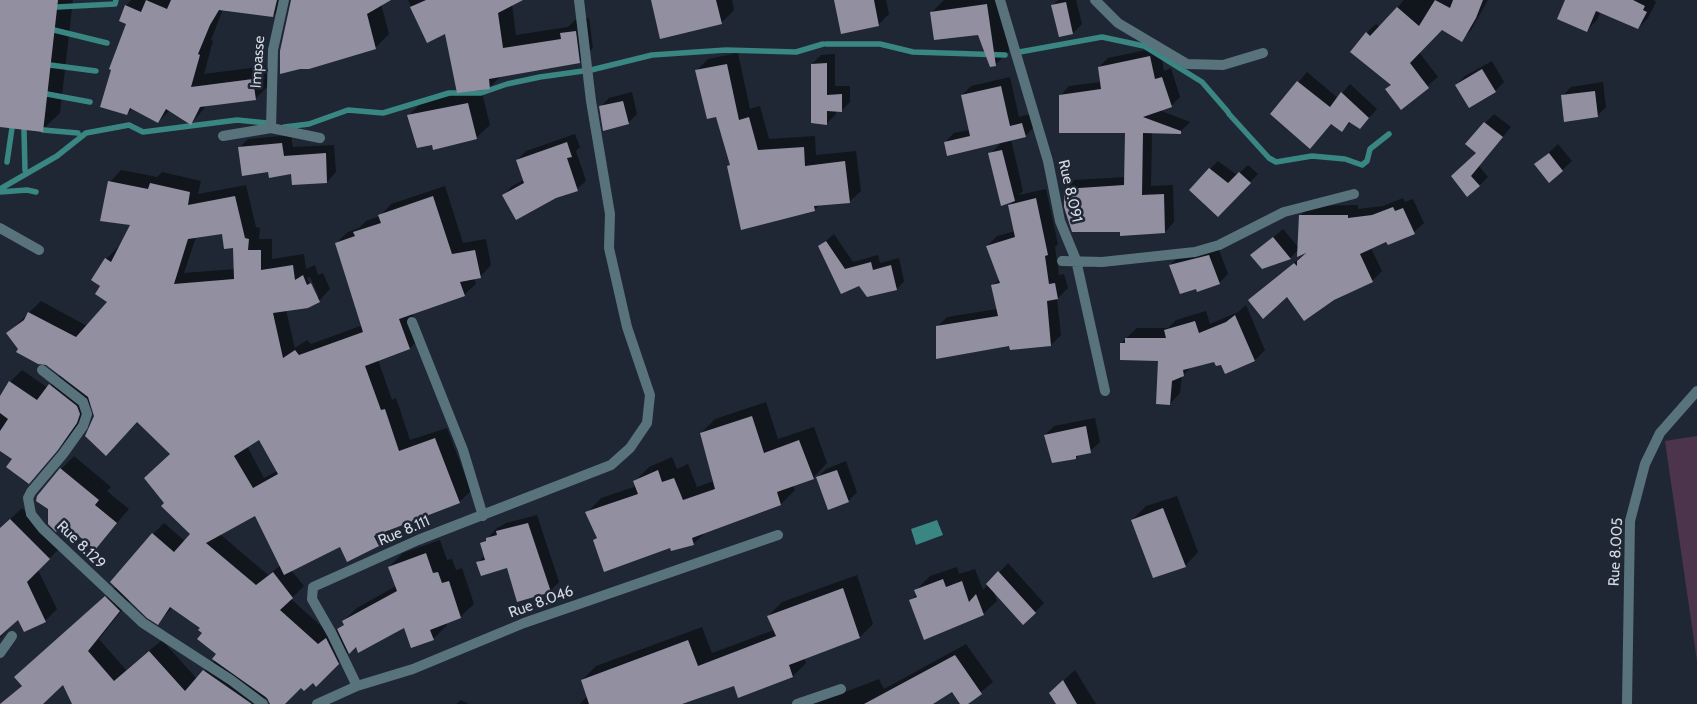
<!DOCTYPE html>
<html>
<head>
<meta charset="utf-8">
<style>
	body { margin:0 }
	canvas { display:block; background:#1f2734 }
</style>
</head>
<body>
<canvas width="1697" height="704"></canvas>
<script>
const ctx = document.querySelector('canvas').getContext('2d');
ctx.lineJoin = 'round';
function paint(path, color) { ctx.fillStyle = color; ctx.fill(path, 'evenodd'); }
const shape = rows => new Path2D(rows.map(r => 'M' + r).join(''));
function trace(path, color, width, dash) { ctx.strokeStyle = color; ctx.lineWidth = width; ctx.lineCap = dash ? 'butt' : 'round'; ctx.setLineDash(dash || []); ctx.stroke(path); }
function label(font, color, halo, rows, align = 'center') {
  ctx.font = font + ' Cabin,sans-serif'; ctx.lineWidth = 5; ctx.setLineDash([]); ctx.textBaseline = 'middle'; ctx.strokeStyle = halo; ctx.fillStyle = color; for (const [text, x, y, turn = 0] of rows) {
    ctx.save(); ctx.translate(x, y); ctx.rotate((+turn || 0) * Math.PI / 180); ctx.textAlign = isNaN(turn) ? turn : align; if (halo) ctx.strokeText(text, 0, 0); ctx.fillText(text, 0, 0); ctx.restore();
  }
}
paint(shape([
	[1697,436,1697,661,1665,441]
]), '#4c344d');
paint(shape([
	[937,520,943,535,916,545,911,529]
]), '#398682');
paint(shape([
	[0,0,73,0,60,113,42,130,0,126],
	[131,0,287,0,273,16,223,9,211,40,213,41,204,74,266,66,269,85,255,99,207,105,191,124,170,110,158,122,133,108,127,114,126,6],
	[292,0,388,0,381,4,389,34,375,48],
	[408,0,520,0,512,4,516,35,568,27,575,20,589,18,593,48,579,62,502,75,489,88,481,89,490,125,476,138,433,143,409,115,422,102,469,92,468,90,446,33,428,41],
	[652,0,732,0,734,10,721,23],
	[835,0,886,0,889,14,879,24,842,32],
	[944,0,1002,0,1009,51,996,64,979,34,932,12],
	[1058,0,1076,0,1082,24,1073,33,1053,5],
	[1404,0,1488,0,1471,30,1461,40,1442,28,1419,52,1438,77,1401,108,1392,84,1366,33,1376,24,1380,27],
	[1566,0,1654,0,1656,2,1648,18,1638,28,1601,11,1597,20,1587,30],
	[1160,47,1164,71,1171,68,1180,97,1171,106,1159,110,1190,122,1180,132,1152,132,1151,186,1173,185,1174,222,1165,232,1121,231,1065,189,1074,180,1125,177,1126,132,1060,96,1069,86,1101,82,1099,67,1108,58],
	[738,53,750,109,760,106,769,139,815,136,816,155,856,151,861,191,849,202,820,205,814,210,728,166,731,164,717,115,696,71,708,59],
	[835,54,835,86,850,86,850,102,841,111,836,110,836,114,827,123,812,64,821,55],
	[1492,61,1504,82,1495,91,1456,85,1465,76],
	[1307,72,1338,98,1350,84,1377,109,1360,128,1351,122,1342,131,1332,123,1272,114],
	[1010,77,1019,117,1031,114,1034,127,1025,136,1011,139,1023,191,1019,195,1046,189,1058,244,1055,247,1059,275,1064,274,1068,288,1057,299,1061,335,1051,345,1010,344,937,327,947,317,997,309,992,286,1000,279,987,246,997,236,1015,231,1010,205,1015,199,1002,204,990,154,1002,142,945,142,954,133,970,130,962,95,971,86],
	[1603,82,1606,107,1597,116,1562,96,1571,87],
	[632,92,637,114,628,123,600,107,609,98],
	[1494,114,1511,127,1479,166,1488,177,1479,186,1461,167,1477,153,1485,123],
	[575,134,580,147,576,151,586,181,577,189,504,195,512,186,524,180,517,160,526,151],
	[291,135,293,147,334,145,336,172,327,182,292,172,239,148,248,139],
	[1558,144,1572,161,1549,182,1536,165],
	[1218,161,1237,175,1248,165,1258,174,1218,215,1210,169],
	[121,170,157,177,162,172,201,181,198,194,246,185,256,227,260,228,259,239,272,239,272,259,304,254,306,269,315,265,318,275,323,273,330,289,319,301,286,310,295,348,307,340,311,344,363,325,336,243,348,232,359,228,366,221,380,216,391,204,445,186,463,243,486,239,491,265,480,277,474,278,476,284,464,295,412,313,421,337,410,348,378,360,392,400,396,398,410,440,447,428,471,491,459,502,388,529,390,533,378,545,348,561,340,545,291,570,304,586,291,599,330,634,338,628,339,630,345,624,343,621,357,608,396,586,389,567,403,553,440,540,447,560,452,559,456,570,462,568,474,604,460,617,446,623,447,625,433,639,405,626,356,645,316,685,313,681,267,695,260,704,73,704,63,683,41,704,0,704,23,685,27,666,116,587,153,534,164,523,185,541,192,534,165,503,171,453,138,420,95,416,91,402,88,410,69,437,40,471,13,459,0,449,0,399,10,382,22,370,48,388,61,374,47,363,19,349,8,333,41,301,87,326,109,302,102,286,93,279,106,259,118,247,119,249,132,224,110,182],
	[223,233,235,247,235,269,184,273,196,237],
	[310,277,319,297,316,297,307,278],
	[260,438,277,471,264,478,247,446],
	[255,514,281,565,268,575,220,534],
	[130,600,158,623,173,607,201,627,217,654,215,660,197,679,162,640,126,670,99,639],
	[1403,198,1405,202,1413,199,1424,223,1414,232,1371,248,1382,271,1372,281,1287,295,1260,290,1307,252,1299,249,1290,258,1263,267,1251,256,1283,229,1299,248,1300,216,1310,206,1358,205,1358,209,1383,206],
	[834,234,853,262,878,255,880,263,899,258,904,281,897,289,860,284,820,246],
	[1218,247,1228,274,1219,283,1170,265,1179,256],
	[1246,305,1265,350,1255,360,1222,363,1215,360,1192,366,1182,376,1180,393,1170,404,1159,360,1121,343,1137,328,1168,328,1176,320,1206,311,1210,324,1238,312],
	[766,402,778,439,814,427,827,463,813,478,793,485,795,490,781,504,707,531,693,544,671,547,595,540,598,537,587,513,601,498,637,486,635,481,649,467,672,457,677,469,688,464,697,487,714,481,701,433,715,419],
	[1095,418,1100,442,1090,451,1080,453,1076,458,1045,435,1054,426],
	[74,456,111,487,107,491,129,509,95,548,65,522,61,469],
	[846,461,857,492,848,501,817,478,826,469],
	[1177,496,1198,552,1185,566,1132,520,1146,506],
	[22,508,61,547,38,570,57,609,45,621,25,631,19,618,0,638,0,529],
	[537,515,559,582,550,591,508,566,478,563,485,555,482,544,496,529,506,523],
	[1008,563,1044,603,1035,612,993,589,997,601,983,614,911,600,917,594,916,590,930,576,957,567,959,574,975,569,983,590],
	[857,575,873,624,860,637,804,658,806,663,793,676,734,684,678,704,580,704,588,695,582,680,596,666,702,627,712,653,774,630,768,616,782,602],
	[966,644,993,682,966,704,962,704,952,691,930,704,814,704,879,679,884,689],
	[1075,670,1096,704,1056,704,1063,681],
	[461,700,469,704,456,704]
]), '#0007');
trace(shape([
	[57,7,115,4,116,0],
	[54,30,107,43],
	[826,44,880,44,913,52,1005,55],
	[1014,53,1102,37,1144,46,1202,82,1228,112],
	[50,65,96,71],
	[587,71,652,55,726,50,796,52,823,44],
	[47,94,90,102],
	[1229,114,1269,158,1276,162,1312,156,1345,159,1362,165,1367,161,1370,149,1389,134],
	[284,127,309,124,348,110,383,113,449,93,481,93,507,84,540,77,583,71],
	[24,130,25,170],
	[43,130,78,133],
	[7,162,12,128],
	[0,189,57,156,86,133,129,125,143,132,237,120,267,123],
	[0,192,27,190,36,192]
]), '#398682', 5.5);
paint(shape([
	[0,0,58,0,43,132,0,127],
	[146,0,167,9,171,0,277,0,273,17,219,10,210,25,198,54,200,55,191,87,253,79,256,100,200,107,191,125,166,109,158,123,130,108,127,115,100,107,111,70,109,69,126,24,119,21,125,5,141,12],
	[291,0,391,0,367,14,376,49,309,69,300,69,280,74,280,51],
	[426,0,523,0,498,13,503,48,561,39,560,33,576,31,580,63,489,79,490,89,457,93,445,34,427,43,410,7],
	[651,0,716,0,722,24,660,39],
	[834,0,874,0,879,26,841,34],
	[1435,0,1450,8,1453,0,1483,0,1476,18,1462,42,1442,30,1410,63,1429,88,1401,110,1385,89,1391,85,1350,52,1366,32,1370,36,1397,7,1419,26],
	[1565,0,1633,0,1645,6,1643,10,1647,12,1638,29,1596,11,1587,32,1557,19],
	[1066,2,1073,34,1059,37,1051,5],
	[987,4,996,66,990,67,978,35,934,40,930,12],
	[1150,56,1155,79,1162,77,1172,107,1143,117,1181,131,1181,134,1143,133,1142,195,1164,194,1165,233,1120,236,1120,232,1072,232,1064,207,1064,189,1124,185,1125,133,1059,133,1059,95,1101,89,1098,67],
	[827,63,827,95,842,94,842,112,827,111,827,125,811,123,811,64],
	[727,64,739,120,749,117,758,150,804,147,805,166,845,161,850,203,814,206,815,211,741,230,727,166,730,165,716,117,707,119,695,70],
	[1482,69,1496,92,1469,108,1455,85],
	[1297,81,1330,107,1341,92,1369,118,1360,129,1349,122,1342,132,1331,124,1310,149,1270,114],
	[1001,86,1010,126,1022,123,1026,137,947,156,944,142,970,136,961,95],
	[1595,91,1598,117,1564,122,1561,95],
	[623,101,629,124,603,131,599,106],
	[468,103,477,139,433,150,432,145,417,148,407,115],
	[1484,122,1503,137,1471,176,1480,186,1467,197,1451,176,1476,153,1465,144],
	[567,142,572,157,567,158,578,191,556,198,516,220,502,195,524,183,516,160],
	[282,143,284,156,326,153,327,183,292,185,291,174,269,178,268,172,242,176,238,147],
	[1002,150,1015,201,1001,206,988,153],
	[1549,153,1563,171,1549,183,1534,164],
	[1209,168,1228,183,1239,172,1251,183,1218,217,1189,190],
	[108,181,148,189,150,183,190,192,188,205,235,196,245,238,249,239,248,250,261,250,261,270,293,265,295,280,303,275,307,285,311,283,320,302,308,308,273,313,283,358,295,350,299,355,363,332,335,243,355,236,353,232,381,223,378,215,433,196,452,254,475,250,481,278,460,282,465,296,399,319,410,349,365,366,381,410,385,409,399,451,435,438,460,503,374,536,379,546,347,562,340,547,284,575,255,516,206,543,256,585,273,572,293,598,280,610,318,644,326,638,339,664,316,687,313,683,304,691,301,688,285,704,270,704,267,698,212,659,216,654,197,639,202,633,198,630,200,628,170,607,158,625,147,618,110,582,152,533,174,552,190,534,161,506,164,503,144,478,170,454,137,422,106,456,85,436,94,416,88,397,46,365,38,364,16,352,18,349,6,333,24,320,28,312,76,337,107,302,95,294,100,286,91,280,105,258,111,262,130,225,100,221],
	[222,234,224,249,233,248,234,279,174,284,188,239],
	[259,440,278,474,253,488,234,456],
	[1036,198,1048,255,1045,256,1049,284,1055,283,1058,299,1047,301,1051,346,1010,350,1009,346,936,359,936,326,998,316,991,285,1000,283,986,246,1015,237,1008,205],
	[1393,207,1395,211,1403,208,1415,234,1388,245,1386,242,1360,254,1373,282,1334,300,1304,321,1287,297,1263,319,1248,300,1294,263,1297,266,1297,261,1306,253,1297,257,1299,215,1348,215,1348,218,1372,215],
	[1273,237,1291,259,1262,269,1250,255],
	[826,241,845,269,871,262,873,270,891,265,897,290,867,297,859,286,841,294,818,246],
	[1209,255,1220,284,1197,292,1196,289,1180,294,1169,265],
	[1235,315,1255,361,1225,374,1221,365,1216,366,1214,362,1183,370,1184,376,1172,381,1170,405,1156,404,1158,361,1120,360,1120,343,1125,343,1125,338,1166,338,1164,330,1195,321,1199,333,1226,322],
	[9,381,37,400,49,384,77,406,80,414,77,423,58,450,29,484,6,467,12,459,0,451,0,431,8,419,0,413,0,396],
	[752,416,764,453,799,440,814,479,777,492,781,505,692,538,694,545,671,551,670,548,604,572,593,540,597,538,585,512,638,494,633,481,658,470,662,482,674,478,683,500,715,489,700,433],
	[1086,426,1091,453,1076,456,1076,459,1052,463,1044,435],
	[60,468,99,500,95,505,117,523,95,550,64,523,56,532,48,524,48,509,36,501,37,496],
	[837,470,849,502,828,510,816,477],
	[1163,508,1186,567,1153,578,1131,520],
	[10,519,50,559,27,582,46,622,24,632,18,620,0,636,0,528],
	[528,523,551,592,517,602,507,568,481,576,476,562,485,560,480,543,486,541,486,538,497,535,496,531],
	[426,553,433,573,438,572,442,583,449,581,461,618,430,630,434,640,411,648,404,628,358,653,356,647,349,654,337,629,344,625,342,621,397,591,388,567],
	[998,571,1036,613,1023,625,986,584],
	[943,579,946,587,962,581,969,602,976,594,984,615,924,640,909,600,917,597,914,590],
	[843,588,860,638,789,665,793,677,738,698,734,686,682,704,589,704,581,680,688,640,698,666,776,636,767,616],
	[105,596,120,611,88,651,114,681,149,651,185,691,203,670,252,704,72,704,63,685,43,704,0,704,22,686,14,677],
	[955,655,982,694,968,704,960,704,952,692,933,704,864,704],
	[1063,680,1077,704,1056,704,1049,693]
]), '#928fa1');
trace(shape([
	[1000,0,1048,161,1060,221,1076,260,1105,391],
	[1095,0,1118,23,1187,64,1223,65,1263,53],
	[271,128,273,50,284,0],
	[223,136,271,128,320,138],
	[0,228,39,250],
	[1062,261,1102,262,1195,252,1219,245,1284,212,1354,194],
	[412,322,463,450,483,516],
	[42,370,83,402,87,414,83,426,63,454,31,492,28,498,31,514,42,528,143,623,231,680,263,704],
	[0,653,12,636],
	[357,686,332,634,312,599,313,587,418,540,611,465,630,448,647,423,650,395,627,327,609,248,610,214,591,101,579,0],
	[317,704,357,686,413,669,524,623,778,535],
	[797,704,841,689]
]), '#59737d', 10);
trace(shape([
	[1627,704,1630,521,1645,464,1660,433,1697,391]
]), '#59737d', 10);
label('15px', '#d4d9e2', '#1f2734', [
	["Impasse",258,62,-86],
	["Rue 8.091",1070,191,77],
	["Rue 8.111",404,531,-23],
	["Rue 8.129",81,545,44],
	["Rue 8.005",1616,552,-87],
	["Rue 8.046",541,602,-20]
]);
</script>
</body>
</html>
